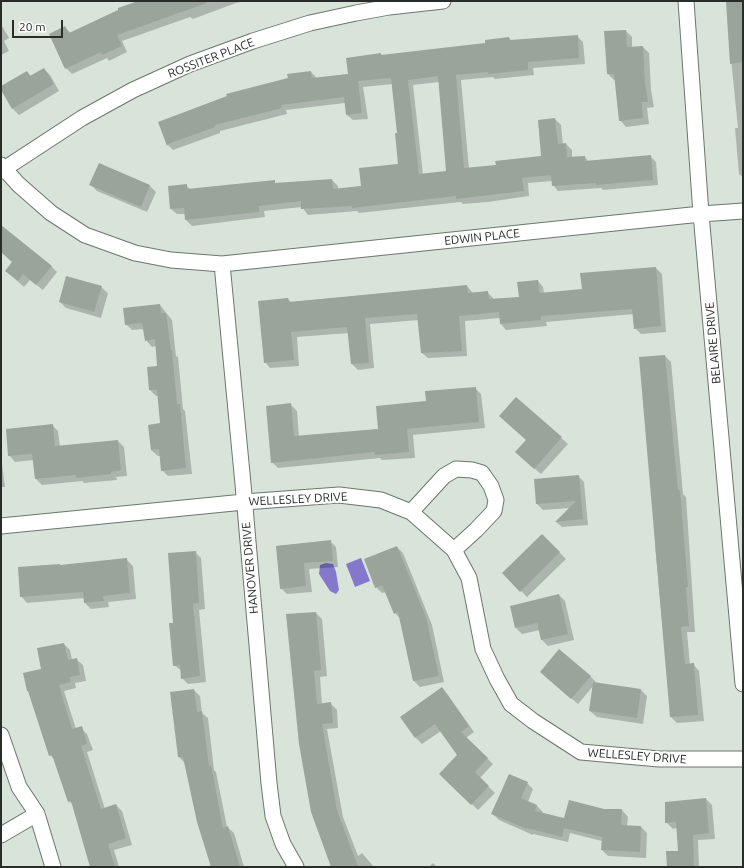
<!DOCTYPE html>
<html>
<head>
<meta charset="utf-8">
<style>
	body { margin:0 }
	#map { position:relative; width:744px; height:868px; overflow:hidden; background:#d8e3d9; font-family:Ubuntu,sans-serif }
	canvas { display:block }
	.frame { position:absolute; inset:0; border:2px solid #282d29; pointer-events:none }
	.scale { position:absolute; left:12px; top:20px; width:51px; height:18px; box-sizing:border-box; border:2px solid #282d29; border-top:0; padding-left:5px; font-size:12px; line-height:14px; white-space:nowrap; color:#282d29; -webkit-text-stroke:3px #fff; paint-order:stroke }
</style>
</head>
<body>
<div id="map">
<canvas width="744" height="868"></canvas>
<div class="frame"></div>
<div class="scale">20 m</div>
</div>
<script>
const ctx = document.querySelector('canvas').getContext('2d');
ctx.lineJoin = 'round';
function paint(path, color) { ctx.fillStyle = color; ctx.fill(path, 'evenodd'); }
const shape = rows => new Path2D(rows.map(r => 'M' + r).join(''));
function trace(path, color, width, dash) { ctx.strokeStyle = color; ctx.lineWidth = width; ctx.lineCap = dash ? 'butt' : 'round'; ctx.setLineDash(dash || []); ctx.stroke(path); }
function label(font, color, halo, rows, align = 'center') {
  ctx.font = font + ' Ubuntu,sans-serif'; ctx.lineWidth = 4; ctx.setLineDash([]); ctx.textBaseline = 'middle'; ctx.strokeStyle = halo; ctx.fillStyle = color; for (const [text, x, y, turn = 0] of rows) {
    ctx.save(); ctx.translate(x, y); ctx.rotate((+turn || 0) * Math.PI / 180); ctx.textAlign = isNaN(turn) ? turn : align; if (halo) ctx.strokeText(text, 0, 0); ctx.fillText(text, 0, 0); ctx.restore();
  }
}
paint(shape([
	[361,558,370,581,355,587,346,564],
	[326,563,333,564,336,572,339,590,336,594,330,591,319,574,320,565]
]), '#8378cc');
paint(shape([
	[140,1,245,1,236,3,193,19,190,17,122,41,127,52,109,61,107,58,72,74,66,68,65,28,71,33],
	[727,1,743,1,743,177,739,174,735,128,738,128,728,29],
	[1,24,9,38,4,41,9,51,1,55],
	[626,31,632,37,632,48,643,47,649,53,651,90,654,107,647,108,649,124,626,127,620,120,616,80,614,80,608,74],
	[577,36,583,42,585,64,533,68,534,75,495,79,493,77,461,80,469,169,497,166,542,157,555,119,561,125,563,145,566,144,572,150,572,158,585,157,589,162,650,156,656,162,658,185,603,190,601,188,558,191,553,185,552,181,528,183,529,196,488,202,463,204,461,202,359,213,357,211,308,215,302,207,264,211,265,217,192,226,186,220,186,214,177,214,171,209,186,185,191,190,274,182,277,184,332,180,338,186,338,189,362,186,399,165,398,134,393,84,363,87,368,119,353,120,347,115,345,103,286,110,287,114,220,131,220,133,173,150,168,145,159,122,311,72,317,78,349,74,381,54,382,56,486,44,509,38,512,41],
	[439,82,447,172,423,175,413,85],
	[44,69,50,75,59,91,19,115,13,109,1,87,27,72,31,76],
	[99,164,150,186,156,192,147,212,97,191,91,185],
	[1,229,51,266,57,272,43,290,30,280,24,287,6,271,13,262,1,252],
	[656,268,662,274,666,332,641,334,635,328,634,314,546,322,547,326,506,330,501,324,500,318,465,321,467,356,428,358,422,353,419,320,370,324,374,368,358,370,352,364,349,333,297,337,299,366,270,368,265,362,288,299,291,302,467,286,473,293,487,292,493,298,493,300,520,297,538,281,543,287,544,294,583,290],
	[101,287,108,293,101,318,66,308,60,302],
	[160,305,172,320,176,356,178,357,183,409,185,411,192,474,168,476,162,470,161,456,158,456,151,450,149,425,161,424,159,396,156,396,150,390,158,367,157,346,152,347,146,340,144,329,132,330,126,324],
	[665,356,671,362,683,494,686,497,695,632,687,632,690,665,693,664,699,671,704,721,677,723,671,717,655,545],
	[475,388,481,394,485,428,413,435,415,458,382,460,380,458,278,468,272,462,290,404,297,411,299,437,379,429,427,402],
	[516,398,568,444,541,474,522,458,527,440,500,416],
	[52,425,58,431,60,447,118,441,124,447,127,476,116,477,117,480,84,483,82,481,42,485,36,479,34,460,15,462,9,455],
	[1,456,5,487,1,487],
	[578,476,584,482,588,525,562,527,556,522,570,508,543,510,537,504,535,480],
	[542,535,566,559,527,597,504,573],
	[330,541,336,547,338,567,309,569,312,592,287,594,281,588,277,546],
	[397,547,403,553,432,625,444,682,420,687,414,681,401,620,395,613,386,592,382,593,376,587],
	[195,552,201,558,205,609,199,610,206,682,188,684,182,678,182,671,174,665,174,624],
	[126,559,133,566,136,599,108,602,109,607,91,609,85,603,85,598,27,603,21,596,60,565,61,566],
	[559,595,565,601,574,640,548,646,542,640,540,630,522,634,516,628],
	[316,613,322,619,327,676,320,677,322,704,331,704,337,710,338,728,327,729,343,817,358,856,362,853,374,867,338,867,300,744],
	[64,644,70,650,72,660,76,659,83,665,86,681,75,683,76,688,64,691,76,729,81,728,87,734,93,750,87,752,105,809,116,805,122,811,132,845,114,850,119,867,90,867,89,866,91,865,74,806,69,801,56,761,50,755,30,693,28,691,42,670],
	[590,676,596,682,595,684,641,690,647,696,643,724,597,717,590,711,594,685,578,704,547,678],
	[442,688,448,695,474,732,466,738,493,764,480,778,495,793,478,810,441,774,459,755,441,731,422,744,416,738,402,717],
	[194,690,200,696,202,713,208,718,214,770,216,772,227,827,234,833,244,867,211,867,186,764,179,757,171,693],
	[527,783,533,789,528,802,537,806,543,812,542,813,565,819,604,810,622,810,628,817,627,826,641,827,647,833,646,858,608,856,602,850,602,841,570,833,568,842,533,834,533,835,499,820,493,814],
	[706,799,712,805,715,839,698,840,699,867,668,867,679,852,677,828,673,829,666,822],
	[433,863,437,867,429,867]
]), '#0003');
paint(shape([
	[138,1,206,1,207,3,117,35,122,46,102,55,101,52,65,69,49,34,65,26,69,33,118,10,118,8],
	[726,1,743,1,743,62,730,64],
	[626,30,627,47,643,46,645,83,648,102,642,102,643,118,619,121,614,74,607,74,604,31],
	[578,35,579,58,528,62,528,70,488,74,488,72,456,75,464,168,496,165,495,161,541,156,538,120,555,118,558,144,566,143,567,157,585,156,585,161,651,155,653,180,596,185,596,183,552,186,551,175,522,178,524,191,482,196,456,199,456,196,352,208,352,206,301,209,301,201,259,206,259,212,185,220,184,208,170,209,168,186,187,184,187,189,275,180,275,183,332,179,333,189,361,186,359,168,398,164,395,133,397,133,391,78,358,81,362,113,346,115,344,97,281,105,282,108,215,125,215,127,168,144,167,146,158,122,227,96,226,94,288,78,287,74,311,71,312,78,348,74,346,58,381,53,381,55,485,43,485,40,509,37,510,40],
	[438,76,446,171,419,174,408,80],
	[44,68,54,84,12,109,1,90,1,86,27,71,30,76],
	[99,163,150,185,141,207,89,185],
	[1,225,52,266,36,285,23,274,18,281,5,271,12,262,1,252],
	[656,267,661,326,634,329,632,309,541,316,541,320,500,324,499,312,459,316,462,351,421,353,417,314,365,318,369,363,351,364,347,327,291,332,294,360,264,363,258,301,288,298,289,302,467,285,468,293,488,291,489,299,519,297,517,282,538,280,539,293,582,289,580,273],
	[66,276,102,286,94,312,59,302],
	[160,304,161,313,166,313,171,350,172,350,177,404,180,404,186,468,161,471,159,449,151,450,148,425,160,423,157,390,149,390,147,367,157,366,155,339,145,341,142,323,125,325,123,308],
	[665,355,678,490,680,490,688,587,686,587,689,626,681,627,685,664,694,663,698,715,670,717,639,357],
	[476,387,479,422,407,429,409,452,375,455,374,452,271,463,266,406,291,403,294,436,378,429,376,406,426,401,425,391],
	[516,397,562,437,534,469,515,452,526,440,499,416],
	[53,424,55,446,118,440,121,470,111,472,111,474,76,478,76,475,35,479,32,454,8,456,6,429],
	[579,475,583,519,555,522,576,501,536,504,534,479],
	[542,534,560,552,520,592,502,573],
	[331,540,333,561,304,563,306,586,280,589,276,546],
	[397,546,426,617,439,676,413,681,398,612,394,614,382,585,375,588,364,559],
	[196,551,199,603,193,604,200,676,181,679,180,665,173,666,169,623,173,623,168,553],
	[127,558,130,593,103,596,104,601,84,603,83,592,20,597,18,567,60,564,60,565],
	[559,594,568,634,541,640,537,623,515,628,510,606],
	[316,612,321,670,314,671,317,704,331,702,333,723,322,724,337,810,358,867,331,867,311,812,299,744,286,614],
	[64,643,68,660,77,658,80,675,70,677,71,682,59,685,72,729,82,726,87,744,81,746,101,809,116,804,126,838,108,844,115,867,90,867,71,801,68,802,52,755,49,756,28,691,27,691,23,673,41,669,37,648],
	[559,649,591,676,571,699,540,672],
	[593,682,641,689,637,718,589,711],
	[442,687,469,726,461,732,488,758,475,772,489,786,471,805,439,774,457,755,435,724,415,738,400,717],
	[194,689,197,712,202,711,209,766,211,765,223,828,228,826,240,867,211,867,197,822,183,757,178,757,170,692],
	[509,774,528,782,521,798,537,805,535,811,564,818,569,800,604,809,622,809,621,825,641,826,640,852,601,850,602,837,564,828,562,837,527,828,527,829,491,814],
	[706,798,709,833,693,835,694,867,667,867,666,851,678,851,676,822,665,823,665,802]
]), '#99a49a');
const minor = shape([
	[686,1,701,214,743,684],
	[1,165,18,184,51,213,85,235,135,253,171,260,222,264,701,214,743,211],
	[1,171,82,118,133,90,190,64,253,41,310,23,356,13,389,7,443,1],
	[222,264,243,484,269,783,273,816,283,844,296,867],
	[411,512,444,476,456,469,472,470,482,473,491,486,496,500,494,511,476,530,454,550],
	[1,526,244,502,339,495,381,500,411,512,454,550,469,578,483,649,497,679,511,704,533,721,581,752,659,759,743,759],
	[1,735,19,787,37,814,53,867],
	[1,835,37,814]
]);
trace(minor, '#6c766d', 17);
trace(minor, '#fff', 15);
label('12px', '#282d29', '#fff', [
	["ROSSITER PLACE",211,58,-21],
	["EDWIN PLACE",482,237,-6],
	["BELAIRE DRIVE",713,343,-95],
	["WELLESLEY DRIVE",298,499,-3],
	["HANOVER DRIVE",250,568,-95],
	["WELLESLEY DRIVE",637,756,4]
]);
</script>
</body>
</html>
